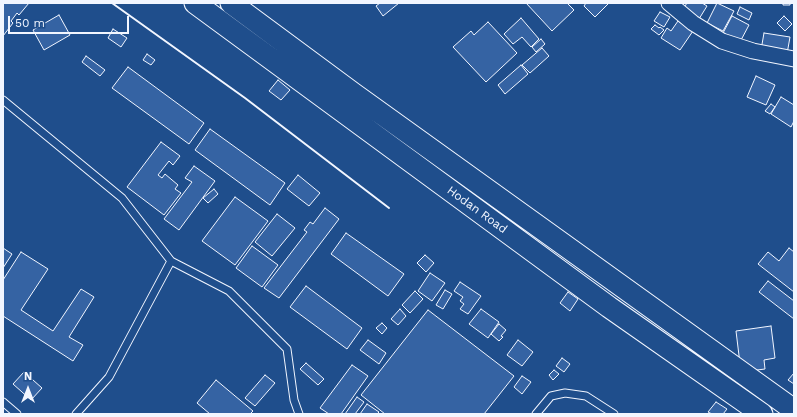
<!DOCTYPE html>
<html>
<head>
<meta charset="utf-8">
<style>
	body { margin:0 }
	#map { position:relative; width:797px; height:417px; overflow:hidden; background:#1f4e8c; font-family:"Work Sans",sans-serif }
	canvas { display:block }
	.frame { position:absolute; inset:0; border:4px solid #f2f6ff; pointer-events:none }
	.north { position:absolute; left:8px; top:369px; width:40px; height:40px; -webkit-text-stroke:3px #1f4e8c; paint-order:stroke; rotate:0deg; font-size:11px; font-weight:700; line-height:16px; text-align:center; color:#f2f6ff }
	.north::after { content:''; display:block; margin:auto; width:14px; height:18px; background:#f2f6ff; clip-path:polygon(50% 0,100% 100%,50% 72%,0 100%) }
	.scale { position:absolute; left:8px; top:16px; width:121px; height:18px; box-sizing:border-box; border:2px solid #f2f6ff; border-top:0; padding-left:5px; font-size:12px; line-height:14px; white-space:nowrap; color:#f2f6ff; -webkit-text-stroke:3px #1f4e8c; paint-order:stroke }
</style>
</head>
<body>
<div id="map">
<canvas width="797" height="417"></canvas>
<div class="frame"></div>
<div class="north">N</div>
<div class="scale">50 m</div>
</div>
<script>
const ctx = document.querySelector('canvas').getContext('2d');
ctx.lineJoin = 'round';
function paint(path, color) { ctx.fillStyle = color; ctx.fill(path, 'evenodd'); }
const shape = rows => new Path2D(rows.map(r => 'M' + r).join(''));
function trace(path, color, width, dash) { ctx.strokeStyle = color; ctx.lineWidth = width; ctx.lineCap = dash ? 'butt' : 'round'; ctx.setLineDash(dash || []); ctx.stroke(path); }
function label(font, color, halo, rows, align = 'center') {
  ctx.font = font + ' "Work Sans",sans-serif'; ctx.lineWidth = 3; ctx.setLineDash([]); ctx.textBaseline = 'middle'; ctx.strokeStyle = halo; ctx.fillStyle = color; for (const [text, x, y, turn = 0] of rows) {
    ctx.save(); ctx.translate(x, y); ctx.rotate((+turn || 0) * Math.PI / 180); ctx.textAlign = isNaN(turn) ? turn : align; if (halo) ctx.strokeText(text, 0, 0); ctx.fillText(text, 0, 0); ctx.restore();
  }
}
const building = shape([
	[3,3,29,3,19,15,17,13,11,21,13,23,3,36,3,5,4,4,3,3],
	[380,3,399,3,383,16,376,6,380,3],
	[526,3,567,3,574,10,552,31,526,3],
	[586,3,609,3,595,17,584,6,586,3],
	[687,3,702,3,707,6,699,19,683,9,687,3],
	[717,3,734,11,723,31,707,23,717,3],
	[783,3,790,3,790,5,783,5,783,3],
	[740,7,752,13,749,20,737,14,740,7],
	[660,12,670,17,664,27,654,21,660,12],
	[59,15,70,35,44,50,33,30,59,15],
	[732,16,749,25,740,42,723,33,732,16],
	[784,16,792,24,785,31,777,23,784,16],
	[521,18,539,39,531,47,522,37,513,44,504,34,521,18],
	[678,21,693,31,680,50,661,38,667,28,671,31,678,21],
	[488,22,517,53,486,82,453,47,471,31,474,35,488,22],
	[655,25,659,28,660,27,664,30,659,35,651,29,655,25],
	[113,29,127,38,121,47,108,38,113,29],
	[764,33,790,37,787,54,761,50,764,33],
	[541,39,545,44,536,52,532,47,541,39],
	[542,48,549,56,530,73,522,65,542,48],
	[147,54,155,60,151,65,143,60,147,54],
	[86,56,105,70,100,76,82,62,86,56],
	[521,65,528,74,505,94,498,85,521,65],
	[128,67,204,123,189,144,112,88,128,67],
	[756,76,775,85,766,105,747,97,756,76],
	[278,80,290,90,281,100,269,91,278,80],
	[781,97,794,105,794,121,791,127,771,114,781,97],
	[771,104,775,107,770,114,765,111,771,104],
	[210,129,285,183,270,205,195,150,210,129],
	[161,142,180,156,173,165,169,161,158,175,162,178,165,174,178,185,175,189,181,193,164,215,127,187,161,142],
	[194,166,215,181,179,230,164,219,192,182,185,178,194,166],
	[298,175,320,193,309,206,287,189,298,175],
	[214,189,218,194,208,203,203,198,214,189],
	[235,197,268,221,235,265,202,241,235,197],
	[325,208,339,219,279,298,264,288,307,232,304,230,310,222,313,224,325,208],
	[277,214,295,228,272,256,255,242,277,214],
	[346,233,404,274,388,296,331,254,346,233],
	[252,246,278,265,262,287,236,268,252,246],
	[3,248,12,254,3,268,3,248],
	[789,248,794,252,794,292,758,264,768,252,779,261,789,248],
	[21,252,48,269,21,310,53,331,81,289,94,297,69,337,83,345,73,361,3,316,3,280,21,252],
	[425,255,434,263,426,272,417,263,425,255],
	[430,273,445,283,432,301,418,291,430,273],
	[768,281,794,301,794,319,759,292,768,281],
	[460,282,481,296,468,314,460,309,464,304,460,301,463,297,454,291,460,282],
	[306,286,362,328,347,349,290,307,306,286],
	[445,290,452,294,443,309,436,305,445,290],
	[415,291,423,299,410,313,402,305,415,291],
	[568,292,578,299,570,311,560,303,568,292],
	[400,309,406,316,398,325,391,319,400,309],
	[481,309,499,322,488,338,469,324,481,309],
	[428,310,514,376,484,414,385,414,361,395,428,310],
	[382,323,387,328,382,334,376,328,382,323],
	[499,324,506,330,501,336,503,337,499,341,491,334,499,324],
	[771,326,775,358,764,360,765,369,741,372,736,331,771,326],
	[368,340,386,353,379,364,360,350,368,340],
	[518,340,533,352,522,366,507,355,518,340],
	[562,358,570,364,564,372,556,366,562,358],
	[306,363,324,379,318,385,300,369,306,363],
	[352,365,368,376,341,414,329,414,320,408,352,365],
	[554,370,559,374,553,380,549,375,554,370],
	[24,372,42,388,31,400,13,384,24,372],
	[794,373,794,384,788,380,794,373],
	[265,375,275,383,255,406,245,398,265,375],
	[522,376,531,382,522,394,514,387,522,376],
	[216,380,253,411,250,414,210,414,197,403,216,380],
	[357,397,364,402,355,414,345,414,357,397],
	[716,402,727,409,723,414,712,414,708,412,716,402],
	[367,404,379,412,377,414,360,414,367,404]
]);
paint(building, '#3563a3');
trace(building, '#f2f6ff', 1);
const service = shape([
	[3,100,122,198,171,261,109,377,76,414],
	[171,261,229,291,287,349,294,400,299,414],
	[3,402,17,414],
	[536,414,551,396,565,393,586,396,614,414]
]);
const minor = shape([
	[669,3,693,23,722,41,753,51,794,59]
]);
const secondary = shape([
	[195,3,609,307,762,414],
	[231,3,354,94,794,410]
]);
trace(service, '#f2f6ff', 9);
trace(minor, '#f2f6ff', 17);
trace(secondary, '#f2f6ff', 23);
trace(service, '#1f4e8c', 7);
trace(minor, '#1f4e8c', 15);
trace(secondary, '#1f4e8c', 21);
trace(shape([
	[112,3,245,98,389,208]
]), '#f2f6ff', 2);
label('12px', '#f2f6ff', '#1f4e8c', [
	["Hodan Road",477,210,36]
]);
</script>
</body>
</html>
